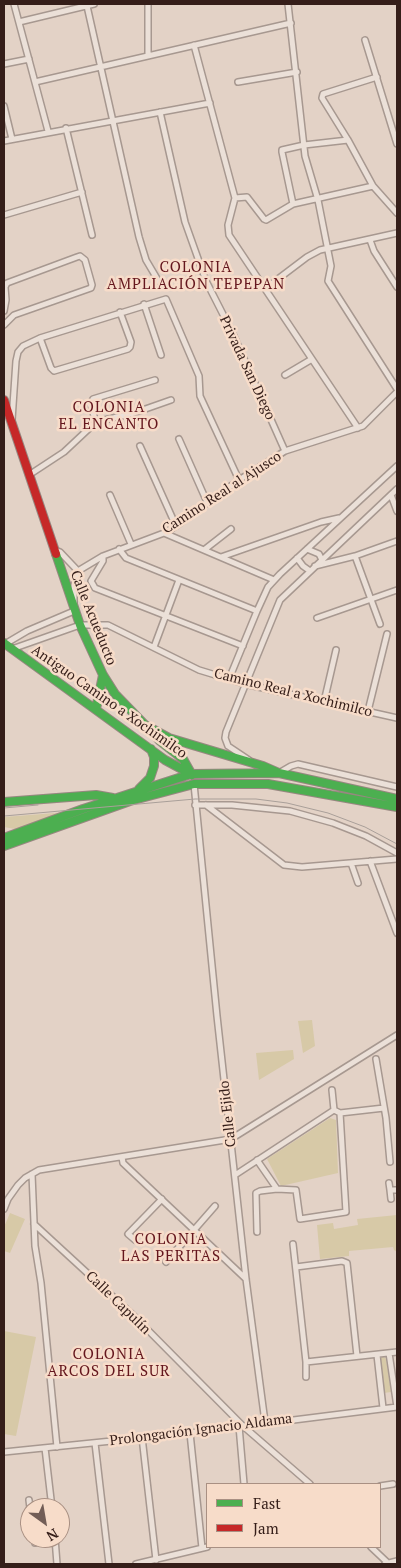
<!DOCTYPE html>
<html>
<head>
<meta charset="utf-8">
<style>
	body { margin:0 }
	#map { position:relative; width:401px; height:1568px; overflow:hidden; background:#e3d2c6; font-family:"PT Serif",serif }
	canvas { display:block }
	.frame { position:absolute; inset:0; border:5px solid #351e19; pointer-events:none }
	.legend { position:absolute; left:206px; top:1483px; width:175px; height:65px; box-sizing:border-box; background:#f7dcc9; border:1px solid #a99083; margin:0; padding:6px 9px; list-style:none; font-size:15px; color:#351e19 }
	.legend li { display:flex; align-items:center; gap:10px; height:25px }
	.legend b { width:25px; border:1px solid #a99083 }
	.north { position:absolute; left:20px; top:1498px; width:50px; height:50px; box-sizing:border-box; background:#f7dcc9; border:1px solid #a99083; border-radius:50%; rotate:148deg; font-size:14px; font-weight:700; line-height:20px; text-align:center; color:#351e19 }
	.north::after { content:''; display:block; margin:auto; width:18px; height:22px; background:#725d56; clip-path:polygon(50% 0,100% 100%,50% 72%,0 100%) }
</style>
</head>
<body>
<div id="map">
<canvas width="401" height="1568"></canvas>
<div class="frame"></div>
<ul class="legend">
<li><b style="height:6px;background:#4caf50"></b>Fast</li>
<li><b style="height:6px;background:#c62828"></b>Jam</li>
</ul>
<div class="north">N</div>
</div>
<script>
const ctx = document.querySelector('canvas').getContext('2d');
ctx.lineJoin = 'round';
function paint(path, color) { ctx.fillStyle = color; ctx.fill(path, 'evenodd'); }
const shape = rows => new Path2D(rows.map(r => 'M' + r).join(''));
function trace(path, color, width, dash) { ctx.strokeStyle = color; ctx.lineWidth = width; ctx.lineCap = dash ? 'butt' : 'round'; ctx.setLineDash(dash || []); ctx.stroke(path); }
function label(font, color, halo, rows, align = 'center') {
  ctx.font = font + ' "PT Serif",serif'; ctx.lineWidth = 5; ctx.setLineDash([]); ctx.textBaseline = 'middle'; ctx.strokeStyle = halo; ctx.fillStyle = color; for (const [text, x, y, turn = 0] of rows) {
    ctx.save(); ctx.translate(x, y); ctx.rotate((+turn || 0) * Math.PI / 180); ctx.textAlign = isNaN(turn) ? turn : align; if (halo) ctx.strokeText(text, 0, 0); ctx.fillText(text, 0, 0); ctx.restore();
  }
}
paint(shape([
	[68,812,15,829,4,827,4,817],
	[312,1020,315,1046,303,1053,298,1021],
	[293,1050,294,1059,259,1080,256,1053],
	[330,1118,336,1120,338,1173,281,1186,267,1159],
	[10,1213,25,1219,10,1253,4,1251,4,1227],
	[397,1215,397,1252,394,1250,393,1247,349,1251,349,1256,320,1259,317,1225,333,1223,334,1229,358,1225,357,1219],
	[4,1331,36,1337,16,1436,4,1434],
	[383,1356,386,1359,391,1392,384,1393,380,1359]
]), '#d7c9a7');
const street = shape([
	[14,4,48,131],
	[288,4,305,156,318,200,331,266,328,281,397,389],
	[87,6,139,237,146,260,159,282],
	[19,22,94,4],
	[365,40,397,144],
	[194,45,235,198,228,225,229,235,358,428],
	[148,55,148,4],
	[4,64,29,59],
	[377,77,323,94,322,98,348,140,373,186,397,213],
	[35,82,291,23],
	[238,82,297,72],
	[4,106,12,139],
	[160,112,185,222,206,281,232,332,285,451],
	[66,128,92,235],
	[4,141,210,103],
	[235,198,247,197,264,219,266,220,293,204,373,186],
	[293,204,282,152,282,150,304,145,348,140],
	[4,215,82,192],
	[370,240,374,251,397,287],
	[266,288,307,257,320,250,397,233],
	[144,304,161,355],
	[4,311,6,300,5,287,7,283,77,257,80,256,85,260,92,285,91,288,14,315,4,325],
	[40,338,51,368,54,371,128,349,130,347,131,342,120,312],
	[285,375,312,359],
	[12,420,16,361,18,352,23,346,40,338,166,299,199,376,200,396,239,480],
	[96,422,90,404,93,399,155,380],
	[179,439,207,502],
	[140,446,176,526],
	[29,475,64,452,96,422,134,413,171,400],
	[110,495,131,544],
	[391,495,397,511],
	[164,533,274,580],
	[119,549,126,558,257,611],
	[307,549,319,554,322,560],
	[55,550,60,552,78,571],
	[204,550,231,529],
	[103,556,103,561,91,581,95,588,243,646],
	[355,556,380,624],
	[221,557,321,522,339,518],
	[297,558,303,566,310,571],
	[315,566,355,556,397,541],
	[317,618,397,590],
	[5,644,27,631,74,611,74,585,78,571,103,556,164,533,176,526,239,480,285,451,363,426,397,392],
	[154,647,179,580],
	[12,649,80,625,108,625,199,670,245,684,397,718],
	[229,679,257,611,268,587,280,574,397,466],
	[324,702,336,650],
	[368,711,387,634],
	[249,760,228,746,225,738,226,732,280,600,397,489],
	[279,773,291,766,298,764,397,787],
	[194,784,217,1016,246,1279,265,1422],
	[195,805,232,805,290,811,333,823,366,836,397,853],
	[206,805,284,865,302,867,397,859],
	[370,861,397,933],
	[351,863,358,883],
	[376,1059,386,1118,390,1162],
	[340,1113,384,1108],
	[122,1157,123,1163,246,1279],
	[257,1160,277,1189],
	[32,1174,35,1246,41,1283,57,1447],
	[235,1175,334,1110],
	[389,1183,390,1190],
	[391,1199,390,1190,397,1190],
	[4,1209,8,1199,18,1185,25,1178,39,1170,231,1139,397,1035],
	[34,1224,134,1316,243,1426,310,1484],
	[257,1232,256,1193,260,1191,277,1189,296,1190,300,1219,346,1212,340,1113,334,1110,332,1090],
	[135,1240,128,1234,162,1199],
	[293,1244,306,1362,306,1377],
	[166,1262,215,1206],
	[296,1267,342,1261,347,1263,357,1356],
	[389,1353,397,1407],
	[377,1355,383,1408],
	[306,1362,397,1352],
	[239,1426,244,1484],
	[190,1433,202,1548],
	[142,1437,156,1560],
	[95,1443,109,1564],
	[45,1448,52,1508],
	[4,1452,190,1433,397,1407],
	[380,1486,393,1484],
	[29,1500,30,1508],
	[35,1538,35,1543],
	[55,1538,57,1564],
	[371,1547,389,1564],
	[136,1564,207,1547],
	[385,1564,397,1561]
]);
const fast = shape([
	[56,554,80,625,103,675,115,694,145,725,169,738,263,766,279,773],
	[4,643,165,760,191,774],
	[96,709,103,675],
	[149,729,159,740,183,759,192,775],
	[139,789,150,778,154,766,154,757,151,749],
	[4,802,96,795,113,798],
	[4,838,83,809,191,774,279,773,397,799],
	[4,846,130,801,194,784,268,784,397,807]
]);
const jam = shape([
	[4,400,56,554]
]);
trace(street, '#a79890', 8);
trace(fast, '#978780', 10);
trace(jam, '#978780', 10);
trace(street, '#ebe0d8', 5);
trace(fast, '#4caf50', 8);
trace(jam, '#c62828', 8);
trace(shape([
	[4,808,38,805],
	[4,816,195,799,256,799,287,803,328,813,365,827,397,844]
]), '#a99f99', 1);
label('14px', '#351e19', '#f7dcc9', [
	["Privada San Diego",247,368,65],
	["Camino Real al Ajusco",222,493,-33],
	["Calle Acueducto",93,618,68],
	["Camino Real a Xochimilco",293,693,14],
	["Antiguo Camino a Xochimilco",109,702,35],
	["Calle Ejido",228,1114,-96],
	["Calle Capulín",118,1303,44],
	["Prolongación Ignacio Aldama",201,1430,-7]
]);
ctx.letterSpacing = '1px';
label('15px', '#64161d', '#f7dcc9', [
	["COLONIA",196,268],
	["AMPLIACIÓN TEPEPAN",196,285],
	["COLONIA",109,408],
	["EL ENCANTO",109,425],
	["COLONIA",171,1240],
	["LAS PERITAS",171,1257],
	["COLONIA",109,1355],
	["ARCOS DEL SUR",109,1372]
]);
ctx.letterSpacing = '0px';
</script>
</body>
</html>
